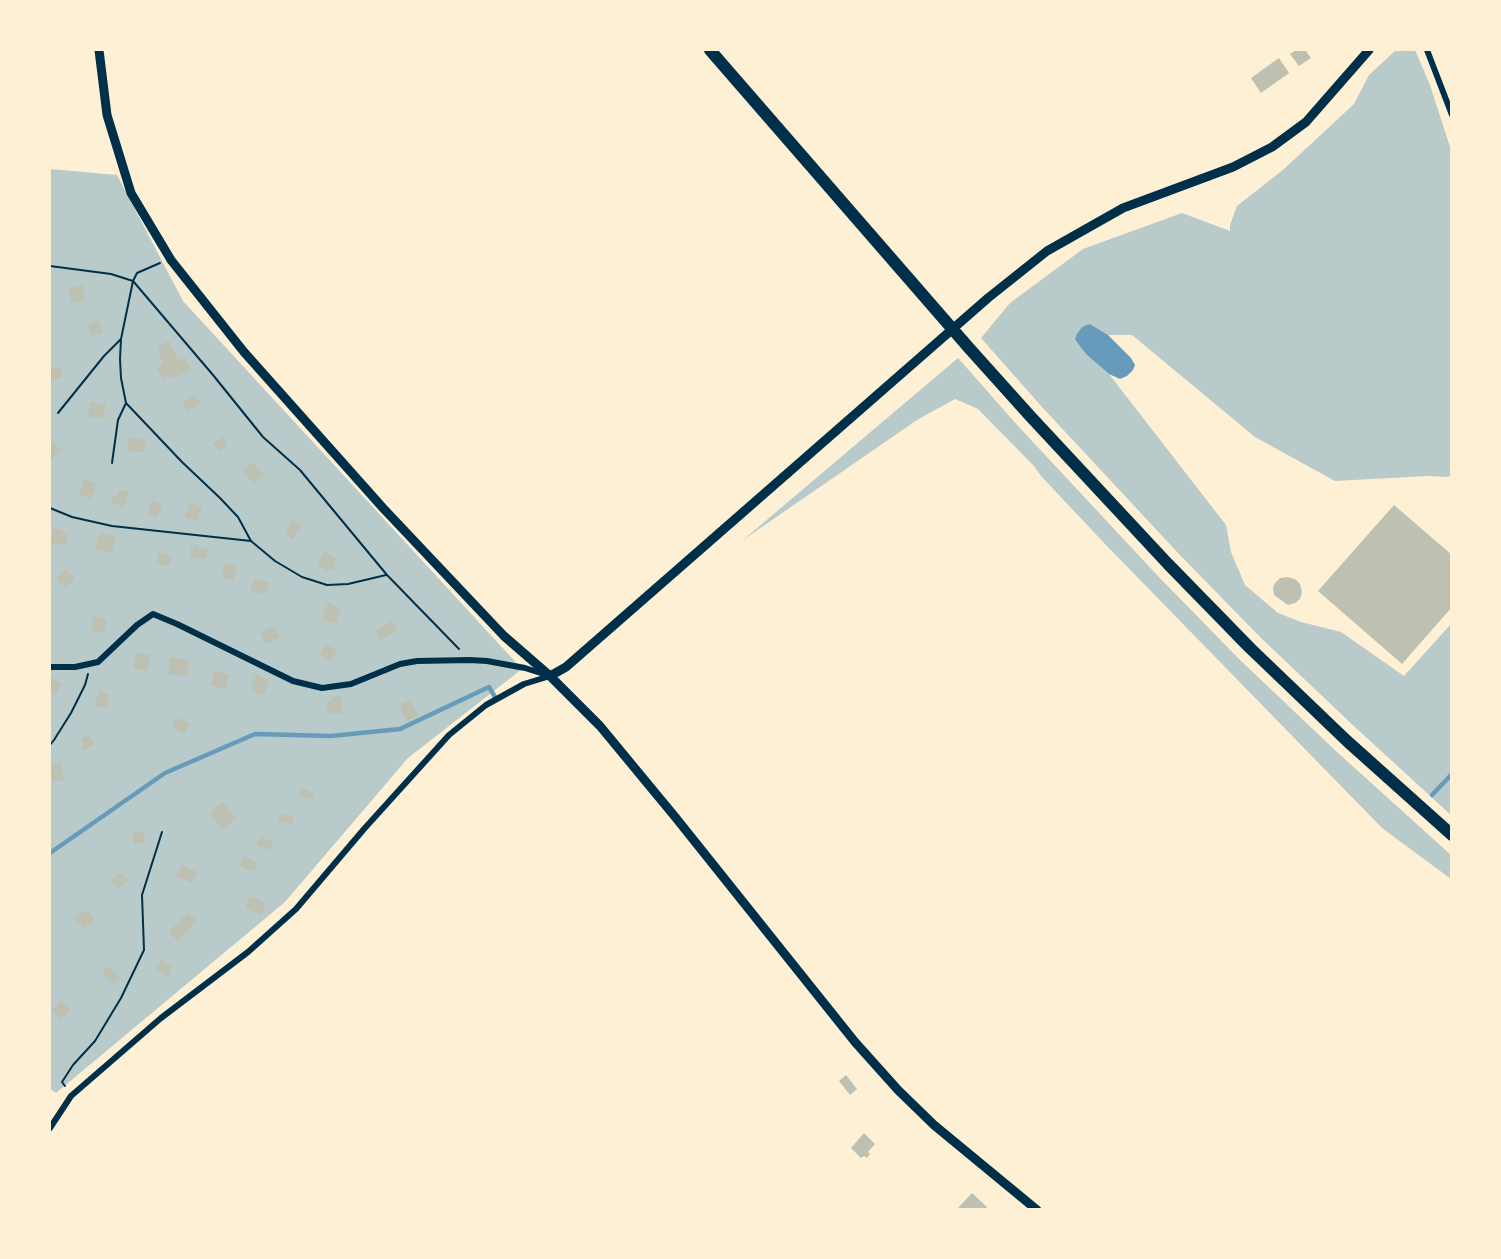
<!DOCTYPE html>
<html>
<head>
<meta charset="utf-8">
<style>
	body { margin:0 }
	#map { position:relative; width:1501px; height:1259px; overflow:hidden; background:#fdf0d5; font-family:"Work Sans",sans-serif }
	canvas { display:block }
	.frame { position:absolute; inset:0; border:51px solid #fdf0d5; pointer-events:none }
</style>
</head>
<body>
<div id="map">
<canvas width="1501" height="1259"></canvas>
<div class="frame"></div>
</div>
<script>
const ctx = document.querySelector('canvas').getContext('2d');
ctx.lineJoin = 'round';
function paint(path, color) { ctx.fillStyle = color; ctx.fill(path, 'evenodd'); }
const shape = rows => new Path2D(rows.map(r => 'M' + r).join(''));
function trace(path, color, width, dash) { ctx.strokeStyle = color; ctx.lineWidth = width; ctx.lineCap = dash ? 'butt' : 'round'; ctx.setLineDash(dash || []); ctx.stroke(path); }
paint(shape([
	[1396,50,1415,50,1430,85,1451,150,1451,476,1447,477,1428,476,1335,481,1255,437,1132,335,1108,335,1090,324,1087,355,1109,374,1226,525,1231,552,1245,585,1278,613,1301,622,1341,632,1404,676,1451,624,1451,815,1357,729,1260,637,1179,554,1042,407,981,338,1010,303,1083,249,1182,213,1230,231,1230,225,1237,206,1284,169,1354,104,1369,75],
	[50,169,117,175,183,301,522,669,408,758,285,902,56,1093,50,1089],
	[958,358,1019,427,1157,575,1239,659,1337,752,1451,855,1451,879,1382,828,1105,544,1041,476,1034,466,978,409,955,399,917,420,743,540]
]), '#b9caca');
paint(shape([
	[1090,324,1108,335,1131,358,1135,365,1133,370,1127,376,1120,379,1109,374,1087,355,1079,345,1075,339,1077,334,1082,327]
]), '#669bbc');
trace(shape([
	[1432,795,1452,774],
	[50,853,165,773,255,734,331,736,400,729,489,687,495,697]
]), '#669bbc', 4.5);
paint(shape([
	[1296,50,1305,50,1311,58,1299,66,1290,54],
	[1279,58,1289,73,1261,93,1251,78],
	[82,284,86,299,72,303,68,288],
	[98,320,103,332,91,336,87,325],
	[169,341,178,361,185,357,191,370,172,379,170,376,163,380,157,368,164,364,156,347],
	[59,366,63,377,50,382,50,370],
	[194,394,201,403,188,412,182,403],
	[90,402,106,404,103,419,88,417],
	[222,436,228,446,219,452,213,443],
	[129,437,146,439,145,452,128,451],
	[53,440,59,450,61,448,63,450,53,456,54,458,50,460,50,442],
	[253,462,264,475,253,484,242,471],
	[85,479,97,484,91,499,79,494],
	[119,489,129,492,124,507,111,503,113,497,116,497],
	[152,500,162,504,157,517,147,513],
	[190,503,202,507,197,521,185,517],
	[1394,505,1452,555,1452,607,1402,664,1318,591],
	[293,520,302,526,293,539,284,533],
	[52,529,63,530,63,534,67,534,67,544,51,544],
	[100,532,116,537,111,553,95,548],
	[195,545,198,545,198,548,207,549,206,559,190,557,191,547,195,547],
	[325,551,337,559,332,566,335,568,333,571,330,569,328,572,316,565],
	[158,553,166,554,166,553,168,553,168,555,172,556,170,566,156,564],
	[225,563,237,566,233,580,221,577],
	[65,569,75,578,66,588,56,579],
	[1287,577,1295,579,1300,584,1302,592,1300,599,1295,603,1288,605,1274,595,1273,588,1275,583,1280,578],
	[255,578,270,583,266,594,259,592,258,594,250,591],
	[328,603,341,608,335,624,322,619],
	[93,617,107,619,105,633,91,631],
	[391,621,397,630,381,640,375,631],
	[275,626,280,637,266,644,260,633],
	[325,644,337,650,331,662,319,655],
	[136,653,150,655,147,671,133,668],
	[170,657,189,660,187,676,168,674],
	[214,671,229,675,225,689,211,685],
	[256,675,269,680,264,695,250,690],
	[50,676,62,684,55,695,50,692],
	[99,692,110,695,106,709,95,705],
	[341,696,342,713,327,714,326,702,332,701,331,697],
	[411,699,418,716,406,721,399,704],
	[176,718,189,723,185,733,172,728],
	[90,735,95,745,83,750,82,746,84,745,81,739],
	[61,763,64,780,53,782,50,766],
	[302,788,315,793,313,800,299,796],
	[222,802,236,818,223,830,210,813],
	[281,813,294,817,291,825,278,821],
	[144,832,145,842,134,844,133,833],
	[260,837,273,842,270,850,257,845],
	[243,856,258,862,254,872,239,866],
	[181,865,197,872,192,883,176,877],
	[120,872,128,880,118,889,110,881],
	[250,896,266,903,261,915,245,908],
	[87,910,95,919,85,929,74,918,79,913,80,914,82,912,84,913],
	[187,913,197,921,178,941,169,932],
	[162,959,172,968,169,972,171,974,169,976,167,975,166,976,155,968],
	[108,966,120,977,113,984,102,973],
	[61,1001,70,1009,61,1019,52,1011],
	[846,1075,857,1089,850,1095,839,1081],
	[864,1133,875,1144,868,1152,870,1154,867,1158,864,1156,861,1158,851,1148],
	[972,1193,987,1207,985,1210,960,1210,958,1208]
]), '#bec0b2');
trace(shape([
	[160,263,137,273,133,281,121,339,120,359,121,378,126,403,182,462,220,498,238,517,251,541],
	[50,266,111,274,133,281,213,375,263,437,300,470,387,575,459,649],
	[58,413,104,356,121,339],
	[112,463,118,420,126,403],
	[50,508,72,517,112,526,251,541,275,561,302,577,327,585,348,584,386,575],
	[50,745,54,740,71,713,85,685,88,674],
	[65,1086,62,1082,73,1065,95,1041,121,998,144,950,142,895,162,832]
]), '#003049', 2);
trace(shape([
	[1427,50,1452,115],
	[50,667,75,667,98,662,137,625,153,614,177,624,293,681,322,688,351,684,400,664,417,661,470,660,487,661,525,668,547,675],
	[50,1128,71,1096,161,1018,248,952,296,909,364,829,449,735,486,705,524,684,550,676]
]), '#003049', 6);
trace(shape([
	[99,50,107,115,131,193,171,260,244,352,383,508,504,636,550,676,600,726,676,818,855,1042,898,1090,934,1125,1037,1210],
	[550,676,566,667,988,298,1047,251,1123,208,1233,167,1272,147,1306,122,1369,50]
]), '#003049', 9);
trace(shape([
	[710,50,969,348,1031,417,1168,564,1250,648,1347,741,1452,835]
]), '#003049', 12);
</script>
</body>
</html>
